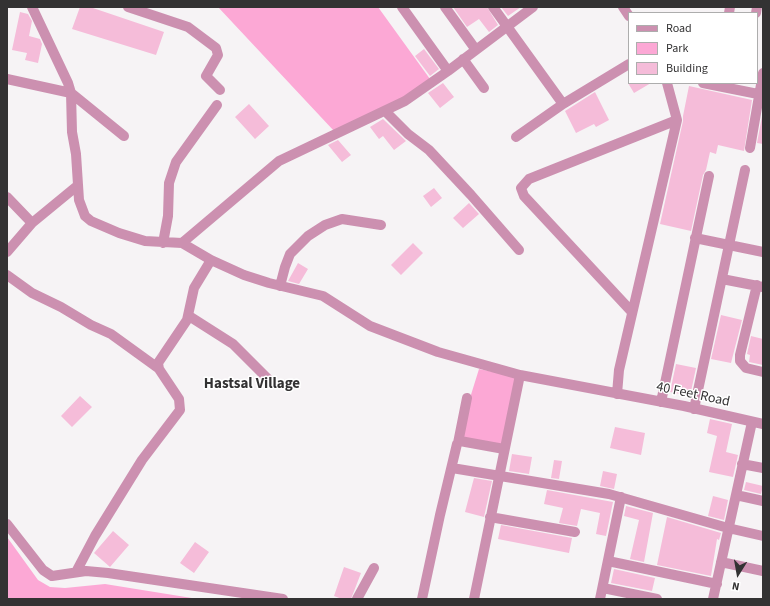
<!DOCTYPE html>
<html>
<head>
<meta charset="utf-8">
<style>
	body { margin:0 }
	#map { position:relative; width:770px; height:606px; overflow:hidden; background:#f6f3f5; font-family:"Source Sans 3",sans-serif }
	canvas { display:block }
	.frame { position:absolute; inset:0; border:8px solid #333233; pointer-events:none }
	.legend { position:absolute; left:628px; top:12px; width:130px; height:72px; box-sizing:border-box; background:#fff; border:1px solid #adadad; margin:0; padding:5px 7px; list-style:none; font-size:12px; color:#333233 }
	.legend li { display:flex; align-items:center; gap:8px; height:20px }
	.legend b { width:20px; border:1px solid #adadad }
	.north { position:absolute; left:718px; top:554px; width:40px; height:40px; -webkit-text-stroke:3px #fff; paint-order:stroke; rotate:191deg; font-size:11px; font-weight:700; line-height:16px; text-align:center; color:#333233 }
	.north::after { content:''; display:block; margin:auto; width:14px; height:18px; background:#333233; clip-path:polygon(50% 0,100% 100%,50% 72%,0 100%) }
</style>
</head>
<body>
<div id="map">
<canvas width="770" height="606"></canvas>
<div class="frame"></div>
<ul class="legend">
<li><b style="height:5px;background:#cc90b0"></b>Road</li>
<li><b style="height:11px;background:#fca8d5"></b>Park</li>
<li><b style="height:11px;background:#f5bcd9"></b>Building</li>
</ul>
<div class="north">N</div>
</div>
<script>
const ctx = document.querySelector('canvas').getContext('2d');
ctx.lineJoin = 'round';
function paint(path, color) { ctx.fillStyle = color; ctx.fill(path, 'evenodd'); }
const shape = rows => new Path2D(rows.map(r => 'M' + r).join(''));
function trace(path, color, width, dash) { ctx.strokeStyle = color; ctx.lineWidth = width; ctx.lineCap = dash ? 'butt' : 'round'; ctx.setLineDash(dash || []); ctx.stroke(path); }
function label(font, color, halo, rows, align = 'center') {
  ctx.font = font + ' "Source Sans 3",sans-serif'; ctx.lineWidth = 3; ctx.setLineDash([]); ctx.textBaseline = 'middle'; ctx.strokeStyle = halo; ctx.fillStyle = color; for (const [text, x, y, turn = 0] of rows) {
    ctx.save(); ctx.translate(x, y); ctx.rotate((+turn || 0) * Math.PI / 180); ctx.textAlign = isNaN(turn) ? turn : align; if (halo) ctx.strokeText(text, 0, 0); ctx.fillText(text, 0, 0); ctx.restore();
  }
}
paint(shape([
	[218,7,378,7,430,79,401,102,334,131],
	[479,369,519,377,502,448,460,439,465,414],
	[7,537,38,580,50,587,65,588,105,584,198,599,7,599]
]), '#fca8d5');
paint(shape([
	[80,7,90,7,164,32,156,55,72,29],
	[453,7,487,7,498,25,489,32,479,19,467,27],
	[501,7,521,7,508,16],
	[20,12,28,14,32,21,29,36,40,39,42,44,38,63,25,60,27,53,12,50],
	[424,49,439,69,430,76,415,56],
	[443,83,454,97,440,108,428,93],
	[628,83,651,83,634,93],
	[689,86,752,100,744,151,718,145,716,154,710,152,706,170,703,175,691,231,660,224,683,121,683,116],
	[595,92,609,120,596,127,594,124,576,133,565,111],
	[249,104,269,126,255,139,235,117],
	[763,111,763,144,757,143],
	[383,119,406,141,394,150,383,136,379,139,370,127],
	[338,140,351,155,342,162,328,145],
	[434,188,442,198,431,207,423,196],
	[469,203,479,214,463,228,453,218],
	[413,243,423,253,401,275,391,265],
	[298,263,308,269,299,284,288,281],
	[721,315,742,320,731,363,711,359],
	[751,336,763,339,763,365,749,362,750,355,747,354],
	[676,364,696,368,690,396,670,392],
	[80,396,92,407,72,427,61,416],
	[710,419,732,424,726,452,738,455,733,477,709,472,717,436,707,433],
	[615,427,645,433,641,455,610,448],
	[512,454,532,457,529,474,509,471],
	[554,460,562,461,559,479,551,478],
	[603,471,617,474,614,489,600,486],
	[474,478,492,481,484,517,465,512],
	[746,482,763,486,761,494,744,490],
	[547,490,613,502,606,536,596,534,600,513,581,509,577,526,559,523,563,508,544,504],
	[713,496,728,500,724,520,708,516],
	[626,506,653,513,644,562,630,559,639,520,624,516],
	[667,517,721,533,719,540,717,539,711,576,657,565],
	[501,525,572,538,569,553,498,539],
	[113,531,129,545,110,567,94,553],
	[195,542,209,552,194,573,180,563],
	[344,567,361,573,351,599,342,599,334,596],
	[614,569,655,578,652,591,611,583]
]), '#f5bcd9');
trace(shape([
	[32,7,68,83,71,93,72,132,76,154,79,200,85,216,91,221,119,233,145,241,182,243,211,260,244,275,269,283,323,296,370,326,438,352,520,375,684,406,763,424],
	[128,7,188,27,216,48,218,55,206,76,220,90],
	[402,7,448,71],
	[445,7,476,50],
	[493,7,563,104],
	[623,7,629,16],
	[729,13,730,7],
	[756,13,757,7],
	[463,59,484,88],
	[7,79,71,93,124,136],
	[703,83,763,95],
	[385,111,408,134,429,150,471,195,519,250],
	[516,137,563,104,629,64],
	[750,148,763,73],
	[7,197,32,223],
	[695,238,763,252],
	[163,243,168,216,169,183,176,162,217,105],
	[182,243,279,161,405,101,448,71,533,7],
	[7,252,32,223,77,186],
	[7,275,32,293,61,307,91,325,111,334,158,368],
	[722,279,763,287],
	[757,285,740,355,740,361,746,368,763,372],
	[280,286,285,267,290,254,308,236,325,225,342,219,381,225],
	[632,312,524,196,521,188,529,179,677,120],
	[189,316,233,344,271,382],
	[617,394,619,370,677,120,667,83],
	[661,402,709,176],
	[694,409,745,170],
	[458,443,467,398],
	[742,464,763,468],
	[452,468,609,494,728,528,763,536],
	[736,495,763,501],
	[490,517,575,532],
	[7,524,43,570,52,576,86,571,108,573,283,599],
	[608,561,717,584],
	[721,562,763,571],
	[76,572,95,536,142,460,180,410,179,399,159,369,158,363,187,320,194,288,211,260],
	[603,588,657,599],
	[357,599,374,568],
	[422,599,440,515,457,444,460,441,504,449],
	[474,599,520,375],
	[600,599,621,497],
	[713,599,752,422]
]), '#cc90b0', 10);
label('14px', '#333233', '#fff', [
	["40 Feet Road",693,395,12]
]);
label('bold 15px', '#333233', '#fff', [
	["Hastsal Village",252,385]
]);
</script>
</body>
</html>
